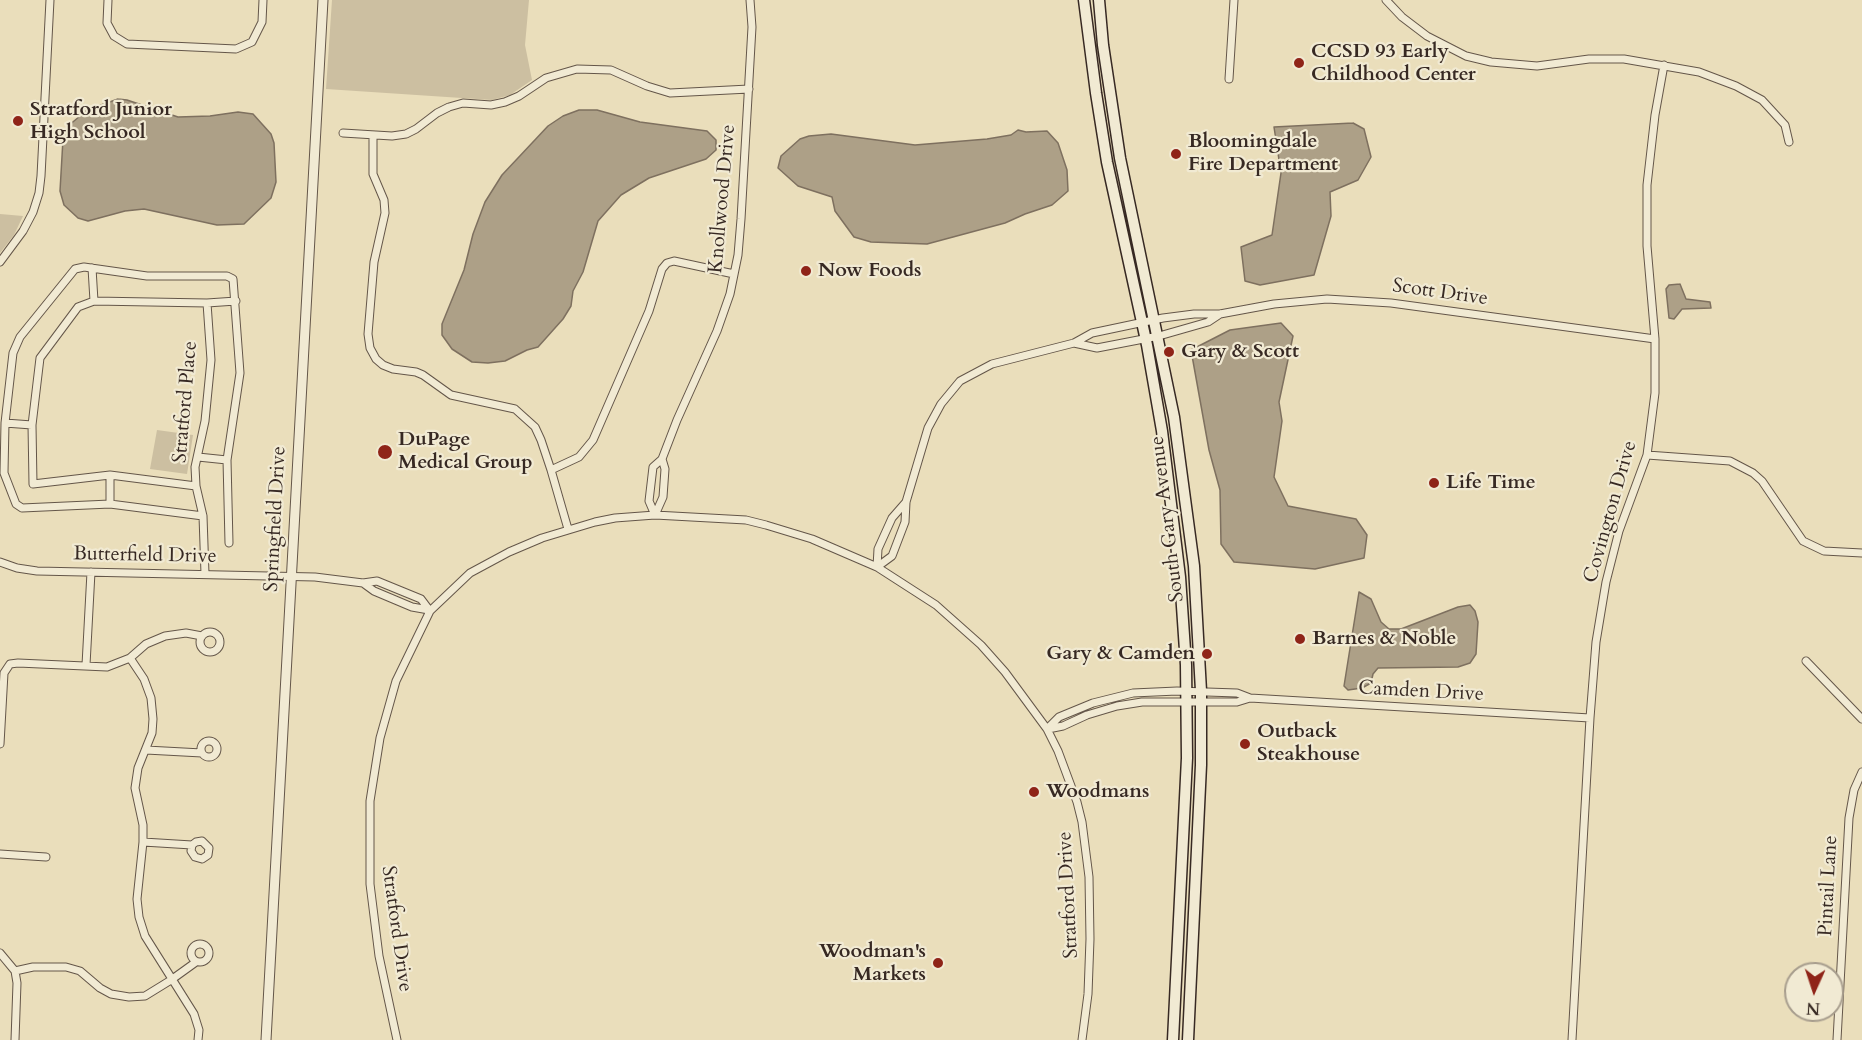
<!DOCTYPE html>
<html>
<head>
<meta charset="utf-8">
<style>
	body { margin:0 }
	#map { position:relative; width:1862px; height:1040px; overflow:hidden; background:#eadebb; font-family:Cardo,serif }
	canvas { display:block }
	.north { position:absolute; left:1784px; top:962px; width:60px; height:60px; box-sizing:border-box; background:#f1ead3; border:2px solid #a79d8d; border-radius:50%; rotate:183deg; font-size:16px; font-weight:700; line-height:24px; text-align:center; color:#372923 }
	.north::after { content:''; display:block; margin:auto; width:21px; height:27px; background:#8f2418; clip-path:polygon(50% 0,100% 100%,50% 72%,0 100%) }
</style>
</head>
<body>
<div id="map">
<canvas width="1862" height="1040"></canvas>
<div class="north">N</div>
</div>
<script>
const ctx = document.querySelector('canvas').getContext('2d');
ctx.lineJoin = 'round';
function paint(path, color) { ctx.fillStyle = color; ctx.fill(path, 'evenodd'); }
const shape = rows => new Path2D(rows.map(r => 'M' + r).join(''));
function trace(path, color, width, dash) { ctx.strokeStyle = color; ctx.lineWidth = width; ctx.lineCap = dash ? 'butt' : 'round'; ctx.setLineDash(dash || []); ctx.stroke(path); }
function label(font, color, halo, rows, align = 'center') {
  ctx.font = font + ' Cardo,serif'; ctx.lineWidth = 4.5; ctx.setLineDash([]); ctx.textBaseline = 'middle'; ctx.strokeStyle = halo; ctx.fillStyle = color; for (const [text, x, y, turn = 0] of rows) {
    ctx.save(); ctx.translate(x, y); ctx.rotate((+turn || 0) * Math.PI / 180); ctx.textAlign = isNaN(turn) ? turn : align; if (halo) ctx.strokeText(text, 0, 0); ctx.fillText(text, 0, 0); ctx.restore();
  }
}
paint(shape([
	[332,0,529,0,525,45,532,80,510,95,492,100,326,89],
	[0,214,23,216,14,235,0,253],
	[157,430,193,435,187,474,150,469]
]), '#ccbfa1');
const water = shape([
	[118,99,127,100,178,117,210,116,238,112,253,114,271,134,274,143,276,182,271,198,244,224,217,225,144,209,125,211,88,221,78,218,64,205,60,191,63,139,67,127,87,110,118,99],
	[579,110,597,110,640,122,707,131,716,140,716,150,706,159,649,178,621,195,598,221,583,272,573,291,571,306,563,319,538,347,527,350,505,361,488,363,472,362,452,349,442,335,442,324,464,270,473,234,485,202,502,175,548,126,563,116,579,110],
	[1353,123,1364,129,1371,157,1358,180,1330,192,1331,216,1314,275,1260,285,1245,281,1241,247,1272,235,1281,173,1274,127,1353,123],
	[1018,130,1026,132,1047,131,1058,143,1067,170,1068,191,1052,205,1025,214,1005,223,927,244,871,242,854,237,835,211,832,197,798,186,778,168,781,156,800,139,809,136,831,134,915,145,987,139,1011,135,1018,130],
	[1680,284,1686,299,1710,302,1711,308,1682,309,1674,319,1669,318,1666,289,1669,285,1680,284],
	[1281,323,1293,336,1279,402,1282,421,1274,477,1288,506,1356,519,1367,535,1364,558,1315,569,1234,562,1221,544,1220,490,1209,450,1191,350,1230,330,1281,323],
	[1359,592,1371,599,1381,622,1389,629,1401,629,1458,607,1470,605,1475,611,1478,622,1476,654,1470,663,1458,667,1378,668,1373,674,1371,683,1362,688,1348,690,1344,686,1359,592]
]);
paint(water, '#ada087');
trace(water, '#7e705f', 1.5);
const minor = shape([
	[108,0,107,23,114,36,127,44,236,49,252,42,262,22,263,0],
	[1386,0,1402,17,1427,36,1466,56,1491,62,1537,66,1589,59,1624,59,1699,72,1736,86,1762,100,1785,125,1789,142],
	[1229,79,1234,0],
	[343,133,392,136,406,134,416,129,437,113,449,107,463,103,491,105,505,102,519,96,546,78,577,69,611,70,647,86,670,93,749,89],
	[373,135,373,174,384,200,385,213,374,262,368,334,370,348,376,359,383,365,393,369,416,372,423,375,451,395,515,409,535,427,541,440,551,470],
	[0,262,23,231,33,212,39,193,41,176,50,0],
	[92,268,94,301],
	[207,303,236,301],
	[1074,343,1097,348,1159,336,1208,322,1220,314],
	[5,423,32,425],
	[1647,455,1730,461,1753,473,1762,481,1803,541,1824,551,1862,553],
	[198,457,227,460,240,373,233,279,227,276,147,276,84,267,75,269,20,337,13,353,5,423,4,473,16,504,22,508,110,504,203,516],
	[227,460,229,543],
	[110,475,110,504],
	[196,486,110,475,33,484,32,425,40,358,78,307,94,301,207,303,211,360,205,421,195,467,196,486,203,516,205,574],
	[655,515,649,501,653,467,662,459,677,420,717,331,730,294,738,255,741,219,752,27,750,0],
	[655,515,663,497,665,469,662,459],
	[568,529,551,470,579,457,593,440,649,311,662,269,667,263,674,261,734,274],
	[0,562,17,568,37,571,315,577,363,583,377,581,421,599,430,611],
	[877,567,892,556,905,522,906,502,928,428,941,404,960,381,992,364,1074,343,1092,333,1163,318,1194,314,1220,314,1274,304,1327,299,1391,303,1655,339],
	[877,567,878,549,892,518,906,502],
	[363,583,374,591,412,607,429,610],
	'200 642a10 10 0 1 1 20 0a10 10 0 1 1-20 0Z',
	[130,658,144,679,151,698,153,719,152,733,138,768,135,788,143,825,143,842,137,899,139,917,145,936,194,1014,199,1030,198,1040],
	[1806,661,1862,719],
	[86,665,91,572],
	[1047,729,1059,717,1093,703,1133,693,1177,691,1237,693,1250,698,1590,718],
	[1048,729,1063,726,1087,715,1117,706,1142,702,1237,702,1250,698],
	'201 749a8 8 0 1 1 16 0a8 8 0 1 1-16 0Z',
	[0,744,4,673,10,664,18,663,107,667,130,658,146,644,165,636,186,633,202,636],
	[146,750,202,753],
	[143,842,192,845,196,842,202,841,209,848,208,855,202,859,195,857,191,851,192,845],
	[0,854,46,857],
	'191 953a9 9 0 1 1 18 0a9 9 0 1 1-18 0Z',
	[0,953,15,971,17,983,15,1040],
	[15,971,33,967,66,967,80,971,100,988,111,994,129,997,145,996,171,980,196,962],
	[397,1040,379,956,370,884,370,801,380,738,396,681,430,611,470,573,509,552,542,538,595,522,615,518,655,515,746,520,766,525,812,539,877,567,936,605,981,645,1005,672,1047,729,1058,751,1077,802,1082,822,1089,877,1090,939,1088,994,1082,1040],
	[1572,1040,1590,718,1596,642,1606,582,1619,531,1647,455,1655,393,1655,339,1647,246,1647,185,1655,115,1664,65],
	[1837,1040,1849,818,1854,790,1862,772]
]);
const tertiary = shape([
	[266,1040,323,0]
]);
const secondary = shape([
	[1084,0,1096,93,1107,162,1147,345,1162,431,1180,577,1186,665,1187,758,1173,1040],
	[1099,0,1103,45,1120,158,1174,417,1194,566,1201,691,1201,765,1188,1040]
]);
trace(minor, '#645649', 9);
trace(tertiary, '#645649', 11);
trace(secondary, '#372923', 13);
trace(minor, '#f1ead3', 7);
trace(tertiary, '#f1ead3', 9);
trace(secondary, '#f1ead3', 10);
for (const [x, y, r, color] of [
	[1299,63,6,"#8f2418"],
	[18,121,6,"#8f2418"],
	[1176,154,6,"#8f2418"],
	[806,271,6,"#8f2418"],
	[1169,352,6,"#8f2418"],
	[385,452,8,"#8f2418"],
	[1434,483,6,"#8f2418"],
	[1300,639,6,"#8f2418"],
	[1207,654,6,"#8f2418"],
	[1245,744,6,"#8f2418"],
	[1034,792,6,"#8f2418"],
	[938,963,6,"#8f2418"]
]) { const dot = new Path2D(); dot.arc(x, y, r, 0, 2 * Math.PI); ctx.fillStyle = color; ctx.fill(dot); trace(dot, '#f1ead3', 2); }
label('bold 20px', '#372923', '#f1ead3', [
	["CCSD 93 Early",1311,52],
	["Childhood Center",1311,75],
	["Stratford Junior",30,110],
	["High School",30,133],
	["Bloomingdale",1188,142],
	["Fire Department",1188,165],
	["Now Foods",818,271],
	["Gary & Scott",1181,352],
	["DuPage",398,440],
	["Medical Group",398,463],
	["Life Time",1446,483],
	["Barnes & Noble",1312,639],
	["Gary & Camden",1195,654,"right"],
	["Outback",1257,732],
	["Steakhouse",1257,755],
	["Woodmans",1046,792],
	["Woodman's",926,952,"right"],
	["Markets",926,975,"right"]
], 'left');
label('20px', '#372923', '#f1ead3', [
	["Knollwood Drive",723,199,-85],
	["Scott Drive",1440,293,8],
	["Stratford Place",186,402,-85],
	["Covington Drive",1611,512,-74],
	["Springfield Drive",276,519,-87],
	["South Gary Avenue",1168,519,-97],
	["Butterfield Drive",145,556,1],
	["Camden Drive",1421,692,3],
	["Pintail Lane",1829,886,-87],
	["Stratford Drive",1069,895,-93],
	["Stratford Drive",396,929,82]
]);
</script>
</body>
</html>
